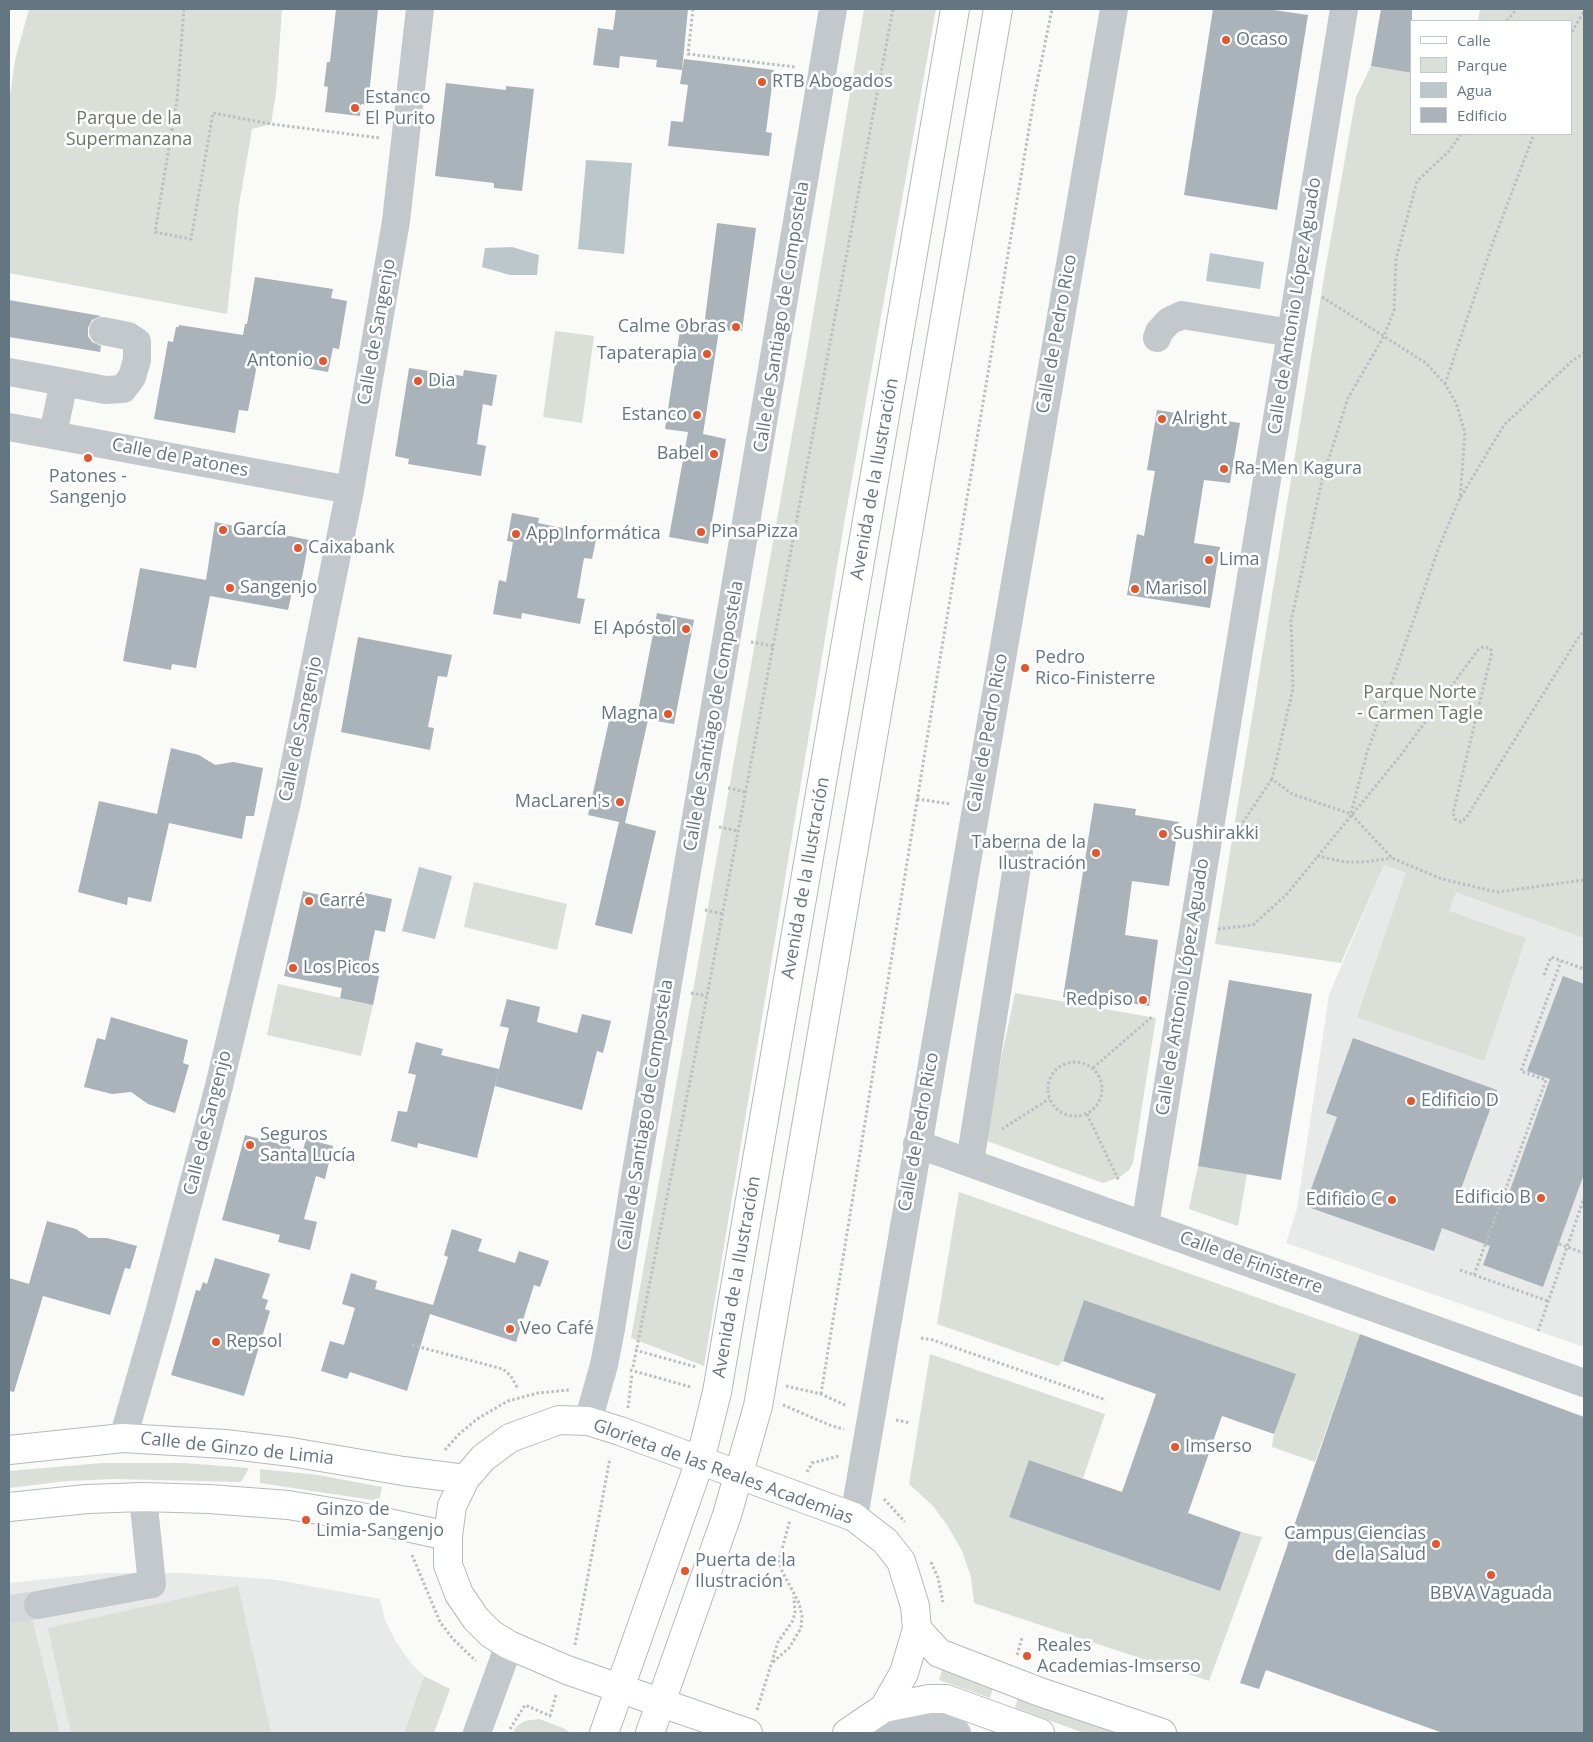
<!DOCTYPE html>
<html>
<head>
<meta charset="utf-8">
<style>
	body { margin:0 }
	#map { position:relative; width:1593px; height:1742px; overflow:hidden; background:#fafaf8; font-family:"Open Sans",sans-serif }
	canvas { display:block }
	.frame { position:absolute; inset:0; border:10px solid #657683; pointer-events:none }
	.legend { position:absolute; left:1410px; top:20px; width:162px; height:115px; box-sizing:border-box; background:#fff; border:1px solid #c1c8cd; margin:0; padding:6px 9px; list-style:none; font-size:15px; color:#657683 }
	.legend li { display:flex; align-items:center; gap:10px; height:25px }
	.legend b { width:25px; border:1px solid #c1c8cd }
</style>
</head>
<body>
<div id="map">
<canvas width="1593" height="1742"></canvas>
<div class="frame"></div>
<ul class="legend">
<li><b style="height:6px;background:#fff"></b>Calle</li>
<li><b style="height:14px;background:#dadfd7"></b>Parque</li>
<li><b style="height:14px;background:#bbc7cb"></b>Agua</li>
<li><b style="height:14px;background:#aab3b9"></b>Edificio</li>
</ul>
</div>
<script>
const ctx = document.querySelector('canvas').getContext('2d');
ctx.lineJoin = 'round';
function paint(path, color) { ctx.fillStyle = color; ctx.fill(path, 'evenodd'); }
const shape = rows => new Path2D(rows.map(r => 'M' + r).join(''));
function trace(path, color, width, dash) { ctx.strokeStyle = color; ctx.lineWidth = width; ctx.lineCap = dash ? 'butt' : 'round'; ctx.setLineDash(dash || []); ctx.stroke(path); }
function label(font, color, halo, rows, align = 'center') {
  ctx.font = font + ' "Open Sans",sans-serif'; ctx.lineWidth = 5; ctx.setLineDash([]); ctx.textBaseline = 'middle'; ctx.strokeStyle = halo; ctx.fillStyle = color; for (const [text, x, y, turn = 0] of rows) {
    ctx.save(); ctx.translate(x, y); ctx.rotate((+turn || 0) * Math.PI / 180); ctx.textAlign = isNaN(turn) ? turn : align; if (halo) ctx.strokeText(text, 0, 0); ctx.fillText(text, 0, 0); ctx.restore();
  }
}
paint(shape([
	[1384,865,1584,938,1584,1347,1286,1243,1297,1209,1329,995],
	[104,1573,184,1573,278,1580,380,1599,385,1620,395,1640,410,1662,424,1676,404,1733,9,1733,9,1583]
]), '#e8e9e9');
paint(shape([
	[29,9,282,9,276,93,271,124,252,129,239,205,227,314,9,273,9,103,15,60],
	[864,9,936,9,845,518,704,1366,631,1338,806,357],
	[1480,9,1584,9,1584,938,1456,892,1449,911,1526,938,1484,1061,1357,1017,1406,873,1384,865,1341,963,1215,944,1325,271,1356,97,1371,66,1412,73,1412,134,1572,134,1572,21,1478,21],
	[555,331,594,336,582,423,543,417],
	[474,882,567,904,557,950,464,927],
	[278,984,373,1005,361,1056,267,1035],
	[1015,993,1156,1018,1133,1163,1129,1170,1120,1177,1103,1183,984,1140],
	[1198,1166,1247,1174,1238,1226,1189,1209],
	[959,1192,1360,1334,1315,1462,1272,1447,1274,1434,1295,1374,1084,1300,1063,1361,1058,1366,937,1324],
	[930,1354,1105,1414,1083,1478,1029,1460,1009,1517,1220,1591,1241,1532,1262,1537,1209,1681,974,1603,971,1577,962,1551,947,1525,933,1506,909,1484],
	[103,1463,183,1463,249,1468,241,1482,115,1479,67,1481,9,1488,9,1471],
	[260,1469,318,1475,382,1487,379,1501,260,1483],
	[238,1586,271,1733,71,1733,48,1628],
	[27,1598,60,1733,9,1733,9,1603],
	[942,1670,993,1688,990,1698,939,1680],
	[424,1676,450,1689,434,1733,404,1733],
	[1018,1697,1118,1733,1084,1733,1015,1708],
	[539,1719,563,1728,571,1733,513,1733,515,1728,524,1721]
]), '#dadfd7');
paint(shape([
	[586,160,632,163,624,254,578,249],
	[512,247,539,255,537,275,510,275,482,267,485,248],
	[1210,253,1264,262,1260,289,1206,281],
	[419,867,452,876,435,939,402,931]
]), '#bbc7cb');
paint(shape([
	[336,9,378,9,368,105,361,104,360,116,325,112,328,87,324,86,327,62,330,62],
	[616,9,688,9,682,70,656,67,657,60,620,56,619,68,593,65,598,28,613,30],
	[1213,9,1267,9,1308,15,1277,210,1184,195],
	[1381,9,1412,9,1412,73,1371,66],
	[684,59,774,70,766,132,772,133,769,156,668,146,671,121,683,122,688,85,680,84],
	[446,83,506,90,506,86,534,89,522,191,494,188,494,183,435,176],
	[717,223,756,228,742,331,719,330,703,434,726,439,708,544,669,537,688,432,665,429,681,324,704,327],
	[255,277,333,289,331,298,347,301,339,349,333,348,328,372,258,360,248,411,239,410,235,433,154,419,168,341,173,342,176,327,179,327,179,325,243,335,245,324,247,324],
	[9,300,101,316,92,320,88,328,88,336,92,342,101,346,100,352,9,337],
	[409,368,463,376,464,370,497,375,492,406,483,404,477,444,486,446,481,476,408,464,409,459,395,456],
	[1157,410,1240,423,1230,483,1204,480,1194,543,1220,547,1210,608,1127,595,1137,534,1144,536,1155,471,1147,470],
	[512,513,539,518,538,523,597,535,592,559,584,558,577,598,585,599,580,624,522,613,521,619,493,614,499,580,506,582,513,542,507,541],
	[215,522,244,528,261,537,280,534,309,540,300,588,293,588,288,610,210,596,196,668,172,664,171,670,123,661,140,568,206,580],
	[657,613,694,620,674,724,644,719,648,720,625,823,656,831,632,934,595,925,619,822,588,815,611,712,637,717],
	[358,637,452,655,447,677,438,676,428,727,434,728,430,750,341,732],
	[171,748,199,755,215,765,233,762,263,768,254,816,246,816,242,839,169,823,151,902,128,897,127,905,78,892,99,801,157,814],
	[1094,803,1136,809,1135,815,1179,822,1169,886,1132,881,1125,935,1158,940,1149,1006,1105,999,1104,1004,1063,997],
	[303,891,362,905,365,893,392,899,385,932,375,930,366,973,379,976,373,1005,340,998,342,988,284,976],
	[1563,976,1584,984,1584,1174,1543,1287,1483,1265,1490,1246,1442,1228,1434,1251,1305,1206,1337,1117,1326,1113,1353,1038,1497,1090,1461,1189,1505,1204,1550,1079,1527,1071],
	[1229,980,1312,994,1281,1180,1198,1166],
	[507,999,540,1007,537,1022,577,1033,582,1014,611,1021,603,1053,597,1051,582,1110,495,1086,509,1028,500,1026],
	[111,1017,188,1040,183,1063,189,1065,175,1113,148,1104,131,1092,112,1094,84,1087,97,1038,105,1040],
	[416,1042,443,1049,441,1055,499,1069,477,1158,418,1143,417,1148,391,1141,398,1111,407,1112,416,1075,408,1073],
	[245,1135,303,1150,306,1139,333,1146,325,1179,316,1176,304,1219,317,1222,310,1250,278,1242,280,1235,222,1220],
	[47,1221,76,1229,89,1238,107,1238,137,1246,130,1269,125,1268,110,1315,43,1296,14,1392,9,1391,9,1278,29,1284],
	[452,1229,482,1239,478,1251,515,1263,519,1251,549,1261,540,1287,534,1285,516,1342,430,1314,407,1391,350,1372,347,1379,321,1371,330,1341,344,1345,355,1308,342,1304,351,1273,377,1281,375,1289,433,1305,448,1257,444,1255],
	[215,1258,270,1274,262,1298,268,1300,265,1309,270,1311,244,1396,171,1375,196,1290,200,1291,203,1282,207,1284],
	[1084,1300,1296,1374,1274,1434,1222,1416,1188,1513,1241,1532,1220,1591,1009,1517,1029,1460,1122,1492,1156,1394,1063,1361],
	[1360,1334,1584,1417,1584,1733,1443,1733,1266,1670,1259,1689,1240,1683]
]), '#aab3b9');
trace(shape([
	[9,1609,38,1605]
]), '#d5d9db', 28, [28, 14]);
const major = shape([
	[9,1450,123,1438,225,1444,291,1452,403,1471,465,1479],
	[9,1507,87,1499,143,1497,209,1499,288,1505,356,1516,448,1536],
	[917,1629,939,1653,1040,1692,1162,1733],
	[884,1708,929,1699,946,1699,1040,1733],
	[748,1733,567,1670,509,1645,491,1634,476,1619,459,1594,448,1565,448,1536,452,1506,465,1479,483,1458,510,1438,559,1420,588,1421,620,1431,854,1517,885,1541,901,1561,915,1606,917,1629,904,1673,884,1708,847,1733]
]);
const highway = shape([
	[604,1733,700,1461,717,1392,955,9],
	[650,1733,727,1515,758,1406,998,9]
]);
trace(major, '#b5babe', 30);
trace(highway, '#b4b9bd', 30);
trace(shape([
	[184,9,177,99,155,232,191,239,213,113,271,124,380,138],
	[693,9,688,54,795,67],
	[1507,21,1517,9],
	[1572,32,1584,11],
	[1461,134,1449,151,1417,181,1396,259,1394,311,1384,336,1348,398,1322,480,1291,621,1293,689,1272,779,1292,794,1351,814,1392,858,1442,879,1497,892,1584,880],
	[1322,297,1426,363,1445,384,1456,403,1465,433,1460,499],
	[1445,384,1493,242,1534,134],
	[751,642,773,646],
	[728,788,746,792],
	[917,799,951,804],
	[1351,813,1367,753,1439,547,1459,500,1504,425,1573,360,1584,353],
	[719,827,738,831],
	[1237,831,1272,779],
	[1317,856,1345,862,1365,862,1392,858],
	[705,910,723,914],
	[1218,929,1253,925,1287,894,1401,755,1478,650,1483,647,1490,648,1492,652,1453,813,1455,819,1461,822,1466,818,1578,638,1584,631],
	[1544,975,1551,957,1584,969],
	[691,993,707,996],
	'1048 1089a27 27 0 1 1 54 0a27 27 0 1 1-54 0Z',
	[1093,1068,1153,1016],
	[1087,1114,1119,1181],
	[1002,1129,1049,1099],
	[1559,1244,1584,1253],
	[1460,1270,1548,1301],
	[1474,1275,1546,1080,1521,1071,1561,961],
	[1538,1331,1584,1198],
	[921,1338,933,1340,1106,1400],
	[412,1345,503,1369,511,1376,518,1389],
	[635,1350,696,1367],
	[633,1367,707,996,893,9],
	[630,1370,691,1387],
	[786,1386,821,1394,847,1406],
	[821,1394,940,659,1035,93,1052,9],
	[783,1405,832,1426,844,1429],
	[628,1408,632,1374],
	[896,1420,910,1423],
	[445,1450,458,1435,477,1419,508,1401,538,1393,569,1390],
	[807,1472,812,1463,839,1456],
	[884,1499,905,1522],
	[412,1555,440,1622,453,1639,476,1661],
	[931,1562,938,1578,943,1602],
	[575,1645,610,1458],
	[1017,1655,1022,1638],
	[773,1662,789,1648,801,1628,802,1616,799,1603,782,1571,779,1560,790,1520],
	[757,1710,778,1642,792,1622,795,1613,794,1597],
	[510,1729,525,1705,550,1716,556,1695]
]), '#bbbfc2', 3, [2.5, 2.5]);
trace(shape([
	[1157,338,1159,332,1169,321,1182,315,1291,333],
	[9,372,64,382],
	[9,427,350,490],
	[53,434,64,382,105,390,123,389,132,377,137,360,137,342,128,336,103,331],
	[917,1144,1584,1383],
	[970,1162,1019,854],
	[1145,1225,1344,9],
	[588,1421,604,1365,611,1329,635,1178,833,9],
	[123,1438,159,1313,219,1086,287,802,350,490,396,221,420,9],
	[854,1517,1114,9],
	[38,1605,152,1584,143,1497],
	[869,1718,897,1721,928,1719,944,1724,957,1733],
	[477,1733,509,1645]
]), '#c3c8cc', 28);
trace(major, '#fff', 28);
trace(highway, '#fff', 28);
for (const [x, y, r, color] of [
	[1226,40,5,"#e4572e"],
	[762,82,5,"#e4572e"],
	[355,108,5,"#e4572e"],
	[736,327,5,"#e4572e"],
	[707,354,5,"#e4572e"],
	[323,361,5,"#e4572e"],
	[418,381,5,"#e4572e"],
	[697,415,5,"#e4572e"],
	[1162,419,5,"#e4572e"],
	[714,454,5,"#e4572e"],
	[88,458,5,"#e4572e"],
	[1224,469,5,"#e4572e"],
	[223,530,5,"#e4572e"],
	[701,532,5,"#e4572e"],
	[516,534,5,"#e4572e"],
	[298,548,5,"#e4572e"],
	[1209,560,5,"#e4572e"],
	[230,588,5,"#e4572e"],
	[1135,589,5,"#e4572e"],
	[686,629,5,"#e4572e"],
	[1025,668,5,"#e4572e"],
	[668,714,5,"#e4572e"],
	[620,802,5,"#e4572e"],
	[1163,834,5,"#e4572e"],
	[1096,853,5,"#e4572e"],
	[309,901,5,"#e4572e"],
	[293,968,5,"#e4572e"],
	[1143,1000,5,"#e4572e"],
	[1411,1101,5,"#e4572e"],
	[250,1145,5,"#e4572e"],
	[1541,1198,5,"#e4572e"],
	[1392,1200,5,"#e4572e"],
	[510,1329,5,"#e4572e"],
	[216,1342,5,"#e4572e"],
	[1175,1447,5,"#e4572e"],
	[306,1520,5,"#e4572e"],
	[1436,1544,5,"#e4572e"],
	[685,1571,5,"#e4572e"],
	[1491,1575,5,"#e4572e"],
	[1027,1656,5,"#e4572e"]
]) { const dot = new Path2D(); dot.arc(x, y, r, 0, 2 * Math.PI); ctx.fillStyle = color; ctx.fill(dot); trace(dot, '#fff', 2); }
label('18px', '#657683', '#fff', [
	["Ocaso",1236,40],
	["RTB Abogados",772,82],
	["Estanco",365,98],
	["El Purito",365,119],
	["Calme Obras",726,327,"right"],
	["Tapaterapia",697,354,"right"],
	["Antonio",313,361,"right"],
	["Dia",428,381],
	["Estanco",687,415,"right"],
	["Alright",1172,419],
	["Babel",704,454,"right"],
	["Ra-Men Kagura",1234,469],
	["Patones -",88,477,"center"],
	["Sangenjo",88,498,"center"],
	["García",233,530],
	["PinsaPizza",711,532],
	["App Informática",526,534],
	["Caixabank",308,548],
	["Lima",1219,560],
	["Sangenjo",240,588],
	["Marisol",1145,589],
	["El Apóstol",676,629,"right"],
	["Pedro",1035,658],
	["Rico-Finisterre",1035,679],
	["Magna",658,714,"right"],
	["MacLaren's",610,802,"right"],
	["Sushirakki",1173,834],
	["Taberna de la",1086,843,"right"],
	["Ilustración",1086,864,"right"],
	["Carré",319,901],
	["Los Picos",303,968],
	["Redpiso",1133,1000,"right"],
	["Edificio D",1421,1101],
	["Seguros",260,1135],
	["Santa Lucía",260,1156],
	["Edificio B",1531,1198,"right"],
	["Edificio C",1382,1200,"right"],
	["Veo Café",520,1329],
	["Repsol",226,1342],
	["Imserso",1185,1447],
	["Ginzo de",316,1510],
	["Limia-Sangenjo",316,1531],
	["Campus Ciencias",1426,1534,"right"],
	["de la Salud",1426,1555,"right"],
	["Puerta de la",695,1561],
	["Ilustración",695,1582],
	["BBVA Vaguada",1491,1594,"center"],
	["Reales",1037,1646],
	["Academias-Imserso",1037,1667]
], 'left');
label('18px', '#687a64', '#fff', [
	["Parque de la",129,119],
	["Supermanzana",129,140],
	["Parque Norte",1420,693],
	["- Carmen Tagle",1420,714]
]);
label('18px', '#657683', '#fff', [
	["Calle de Antonio López Aguado",1295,306,-81],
	["Calle de Santiago de Compostela",782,317,-81],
	["Calle de Sangenjo",377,332,-80],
	["Calle de Pedro Rico",1057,334,-80],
	["Calle de Patones",180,458,11],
	["Avenida de la Ilustración",875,479,-80],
	["Calle de Santiago de Compostela",714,716,-80],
	["Calle de Sangenjo",301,729,-78],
	["Calle de Pedro Rico",988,733,-80],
	["Avenida de la Ilustración",806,878,-80],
	["Calle de Antonio López Aguado",1183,987,-81],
	["Calle de Santiago de Compostela",646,1115,-81],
	["Calle de Sangenjo",208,1123,-76],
	["Calle de Pedro Rico",919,1132,-80],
	["Calle de Finisterre",1251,1263,20],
	["Avenida de la Ilustración",737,1277,-80],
	["Calle de Ginzo de Limia",237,1449,6],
	["Glorieta de las Reales Academias",723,1472,20]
]);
</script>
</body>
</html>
